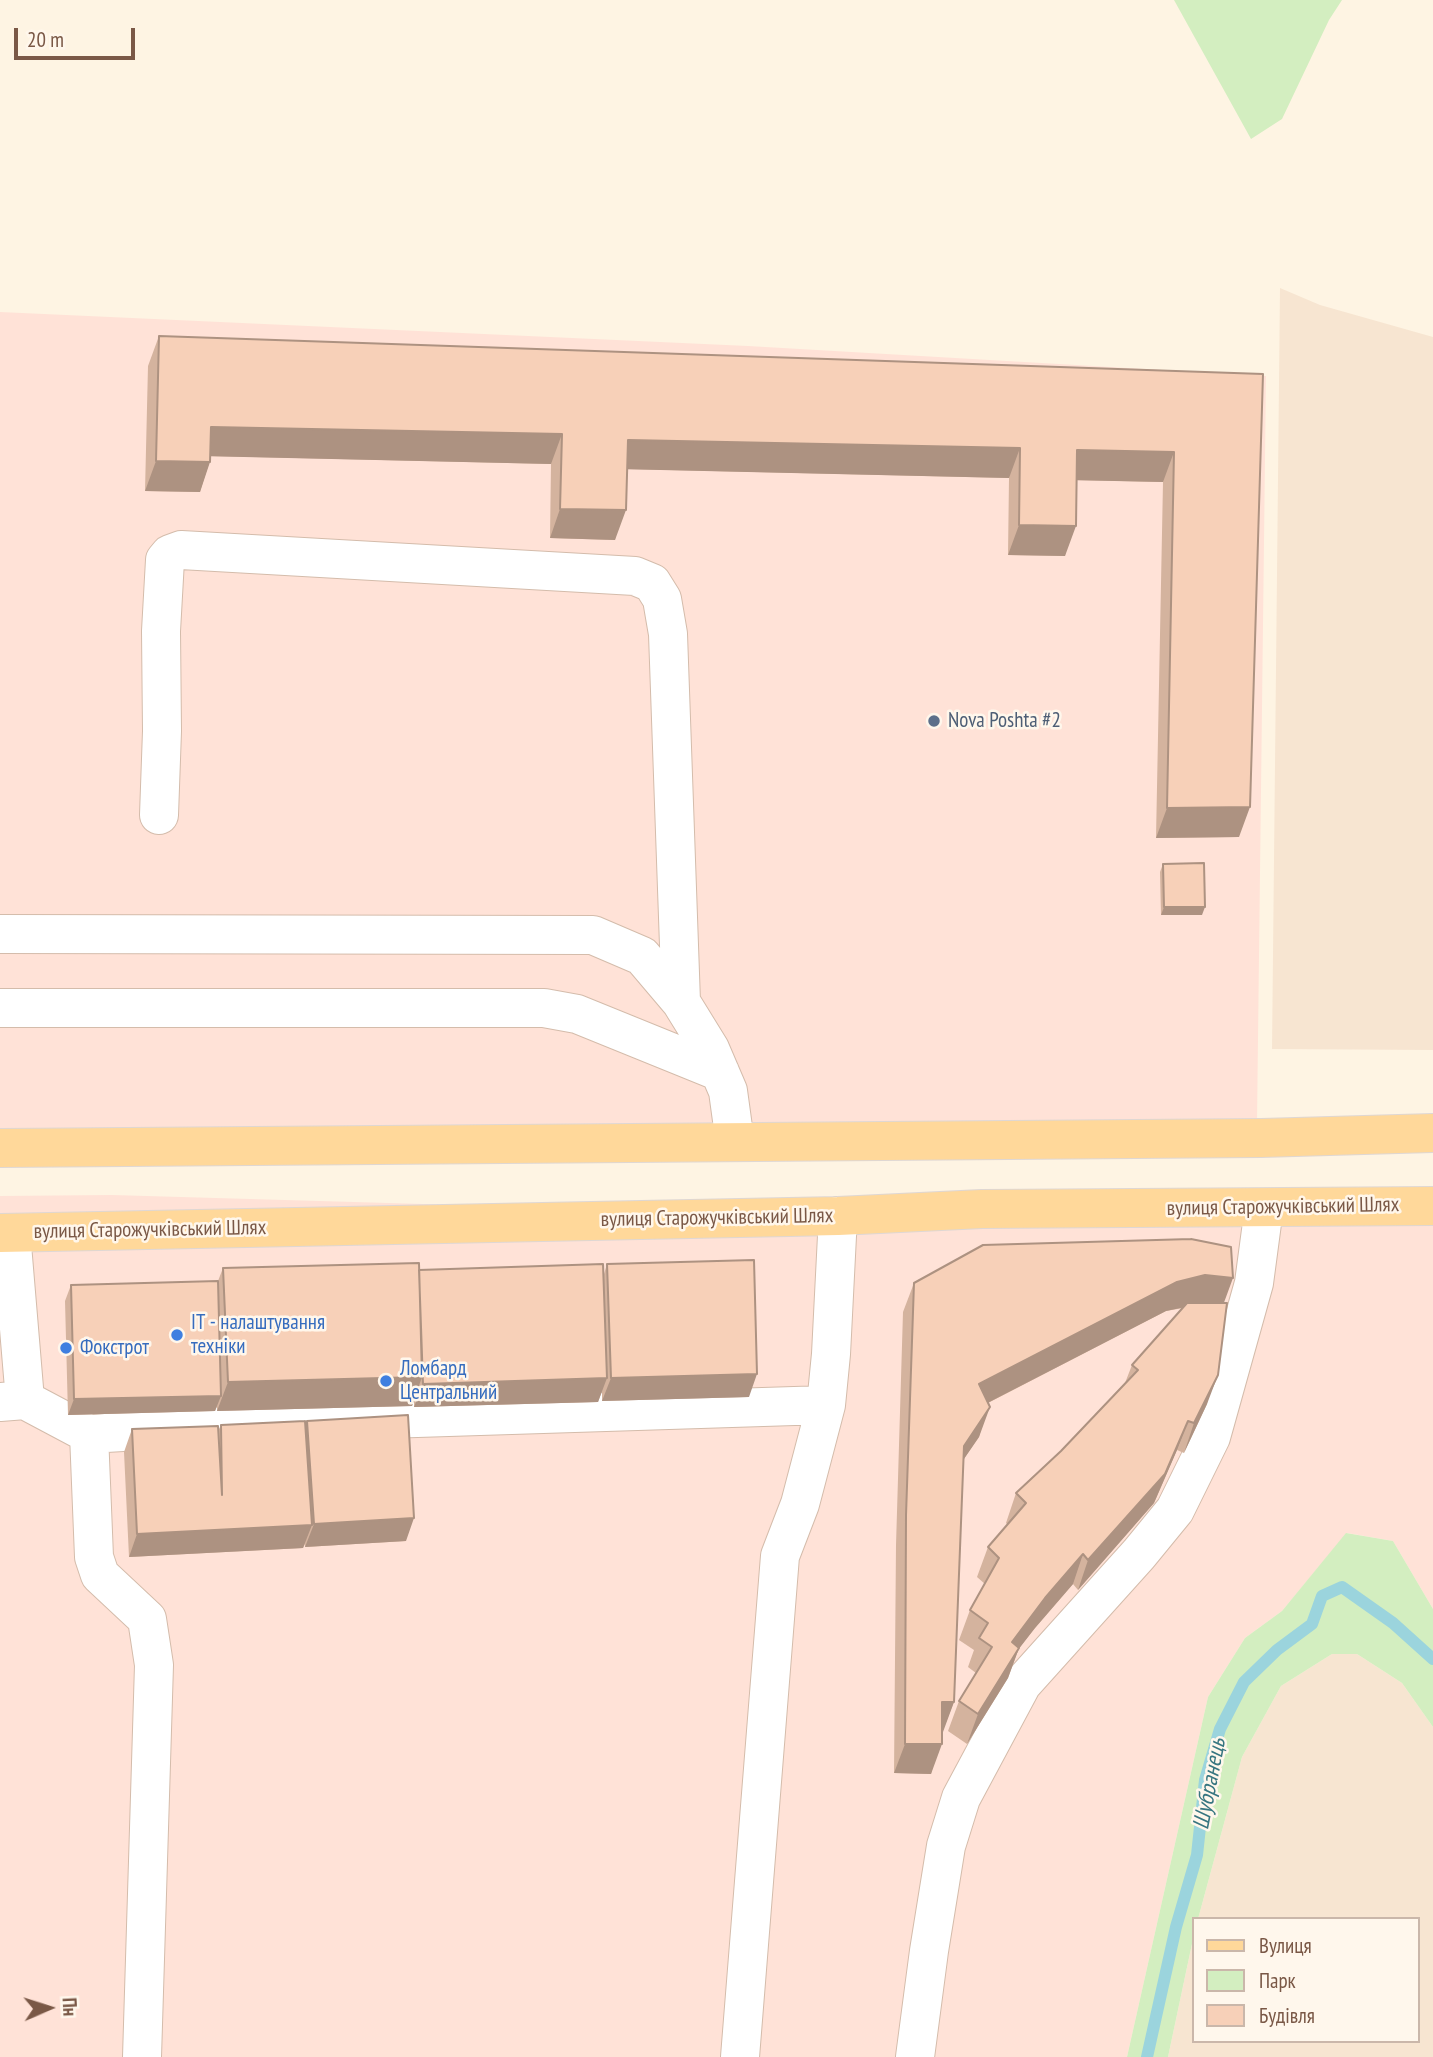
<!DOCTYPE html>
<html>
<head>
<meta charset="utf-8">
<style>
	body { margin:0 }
	#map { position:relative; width:1433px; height:2057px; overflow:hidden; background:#fef4e3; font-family:"PT Sans Narrow",sans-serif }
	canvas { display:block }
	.legend { position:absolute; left:1192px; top:1917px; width:228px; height:126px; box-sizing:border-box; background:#fff7ec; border:2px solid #cab7aa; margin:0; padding:9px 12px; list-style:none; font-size:21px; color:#7a5846 }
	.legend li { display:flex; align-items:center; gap:14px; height:35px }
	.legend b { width:35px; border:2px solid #cab7aa }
	.north { position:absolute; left:14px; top:1973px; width:70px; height:70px; -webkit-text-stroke:5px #fff7ec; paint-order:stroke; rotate:87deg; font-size:19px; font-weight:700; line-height:28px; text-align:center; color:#7a5846 }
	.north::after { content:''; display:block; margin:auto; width:24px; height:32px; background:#7a5846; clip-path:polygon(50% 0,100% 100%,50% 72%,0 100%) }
	.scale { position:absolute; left:14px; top:28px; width:121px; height:32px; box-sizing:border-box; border:4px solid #7a5846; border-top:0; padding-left:9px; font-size:21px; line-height:24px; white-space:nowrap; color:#7a5846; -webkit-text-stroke:5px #fff7ec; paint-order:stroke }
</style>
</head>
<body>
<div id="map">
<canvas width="1433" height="2057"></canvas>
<ul class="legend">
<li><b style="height:9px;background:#ffd89a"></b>Вулиця</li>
<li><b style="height:19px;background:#d3eec0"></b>Парк</li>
<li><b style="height:19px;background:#f7d0b8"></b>Будівля</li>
</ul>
<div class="north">Пн</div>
<div class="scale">20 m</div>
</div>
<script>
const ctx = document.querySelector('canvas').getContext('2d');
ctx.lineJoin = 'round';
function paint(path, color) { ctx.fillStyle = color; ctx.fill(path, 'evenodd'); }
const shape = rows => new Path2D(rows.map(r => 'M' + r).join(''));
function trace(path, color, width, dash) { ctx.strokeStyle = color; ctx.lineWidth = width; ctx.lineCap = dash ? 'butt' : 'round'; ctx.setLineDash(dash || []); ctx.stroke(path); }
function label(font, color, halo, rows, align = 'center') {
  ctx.font = font + ' "PT Sans Narrow",sans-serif'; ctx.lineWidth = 5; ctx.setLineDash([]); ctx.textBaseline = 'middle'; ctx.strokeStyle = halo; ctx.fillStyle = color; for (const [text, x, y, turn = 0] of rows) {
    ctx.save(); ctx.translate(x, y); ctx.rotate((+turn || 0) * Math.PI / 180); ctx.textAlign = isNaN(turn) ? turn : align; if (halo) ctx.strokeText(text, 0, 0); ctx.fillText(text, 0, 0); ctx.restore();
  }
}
paint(shape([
	[1280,288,1320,305,1433,337,1433,1050,1272,1049],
	[1332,1654,1357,1654,1402,1683,1433,1727,1433,2057,1168,2057,1193,1939,1193,2041,1417,2041,1417,1919,1198,1919,1242,1757,1281,1686]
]), '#f7e5d1');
paint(shape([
	[0,312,748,346,1266,376,1257,1121,0,1138],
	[1433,1189,1433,1609,1393,1541,1347,1533,1282,1611,1245,1638,1208,1697,1127,2057,0,2057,0,1196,112,1195,838,1216]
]), '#ffe2d7');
paint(shape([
	[1174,0,1342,0,1329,20,1282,119,1251,139],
	[1346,1533,1393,1541,1433,1609,1433,1727,1402,1683,1357,1654,1332,1654,1281,1686,1242,1757,1198,1919,1193,1919,1193,1939,1168,2057,1127,2057,1208,1697,1245,1638,1282,1611]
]), '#d3eec0');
trace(shape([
	[1147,2057,1176,1927,1197,1855,1205,1780,1220,1729,1244,1682,1277,1650,1312,1624,1322,1596,1342,1587,1393,1623,1433,1659]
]), '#9bd4dd', 12);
const minor = shape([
	[159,815,162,731,161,631,165,560,170,554,181,550,635,576,652,583,662,599,668,634,681,1002],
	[0,934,593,935,642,956,681,1002,710,1049,728,1091,735,1142],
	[0,1008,544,1008,577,1014,720,1072],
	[11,1233,25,1400],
	[0,1402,25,1400,89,1434,291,1422,826,1405],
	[89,1434,94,1557,100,1575,147,1619,154,1665,142,2057],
	[740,2057,780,1556,800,1504,826,1405,831,1354,838,1216],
	[915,2057,929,1951,946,1846,961,1798,1022,1684,1139,1554,1175,1510,1211,1437,1254,1283,1264,1208]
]);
const major = shape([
	[0,1148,1261,1138,1433,1133],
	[0,1233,838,1216,982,1209,1433,1206]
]);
trace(minor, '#d4bcab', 40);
trace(major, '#dfd7d3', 40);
trace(minor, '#fff', 38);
trace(major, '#ffd89a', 38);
paint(shape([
	[159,336,1263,374,1239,837,1156,838,1163,482,1076,480,1065,556,1008,555,1009,478,627,469,615,540,550,538,551,464,211,456,200,492,145,491,148,366],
	[1163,864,1202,915,1161,915,1160,872],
	[607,1264,749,1397,602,1401,602,1391,598,1402,414,1407,414,1400,412,1406,217,1411,217,1406,215,1411,68,1415,65,1301,71,1285,218,1281,223,1268,604,1274],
	[914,1283,1224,1303,1207,1404,1184,1453,1177,1450,1154,1503,1078,1590,1073,1584,1035,1628,1019,1648,1008,1678,967,1744,948,1731,959,1701,976,1673,968,1667,974,1650,959,1640,970,1610,985,1584,977,1577,988,1547,1008,1525,1006,1523,1016,1493,1061,1451,1125,1383,1132,1365,1183,1308,1166,1311,988,1403,979,1437,963,1460,954,1702,942,1732,931,1774,894,1773,896,1545,903,1312],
	[307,1421,406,1541,305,1547,305,1544,303,1548,129,1557,124,1452,132,1429,218,1431,221,1425,306,1426]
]), '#d4b39e');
paint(shape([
	[211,427,562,434,551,464,200,456],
	[628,440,1020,448,1009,478,617,469],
	[1077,450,1174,452,1163,482,1066,480],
	[156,461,210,462,200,492,145,491],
	[560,509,626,510,615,540,550,538],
	[1019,525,1076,526,1065,556,1008,555],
	[1250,807,1239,837,1156,838,1167,808],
	[1164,907,1205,907,1202,915,1161,915],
	[1205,1275,1233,1278,1222,1308,1195,1305,1166,1311,968,1413,979,1384,1177,1282],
	[757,1374,749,1397,602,1401,611,1378],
	[1218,1375,1207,1404,1184,1453,1194,1423],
	[422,1377,412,1406,217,1411,228,1382],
	[607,1378,598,1402,414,1407,423,1384],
	[221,1396,215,1411,68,1415,74,1399],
	[990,1407,979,1437,953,1475,964,1446],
	[1188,1421,1177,1450,1154,1503,1078,1590,1088,1560],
	[414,1518,406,1541,305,1547,314,1524],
	[312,1525,303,1548,129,1557,137,1534],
	[1083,1554,1073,1584,1035,1628,1001,1672,1012,1642,1045,1598],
	[1019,1648,1008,1678,967,1744,978,1714],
	[942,1702,954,1702,943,1732,932,1732],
	[905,1744,942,1744,931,1774,894,1773]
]), '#ad9281');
const building = shape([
	[159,336,1263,374,1250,807,1167,808,1174,452,1077,450,1076,526,1019,525,1020,448,628,440,626,510,560,509,562,434,211,427,210,462,156,461,159,336],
	[1204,863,1205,907,1164,907,1163,864,1204,863],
	[1191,1239,1231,1247,1233,1278,1205,1275,1177,1282,979,1384,990,1407,964,1446,954,1702,942,1702,942,1744,905,1744,906,1515,914,1283,983,1245,1191,1239],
	[754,1260,757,1374,611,1378,607,1264,754,1260],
	[419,1263,422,1377,228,1382,223,1268,419,1263],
	[603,1264,607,1378,423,1384,419,1270,603,1264],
	[218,1281,221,1396,74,1399,71,1285,218,1281],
	[1187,1303,1227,1303,1218,1375,1194,1423,1188,1421,1165,1474,1088,1560,1083,1554,1045,1598,1012,1642,1019,1648,978,1714,959,1701,992,1647,979,1638,988,1623,970,1610,999,1558,988,1547,1026,1503,1016,1493,1061,1451,1138,1370,1132,1365,1187,1303],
	[408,1415,414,1518,314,1524,307,1421,408,1415],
	[305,1421,312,1525,137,1534,132,1429,218,1426,222,1495,221,1425,305,1421]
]);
paint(building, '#f7d0b8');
trace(building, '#ad9281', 2);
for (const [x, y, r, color] of [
	[934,721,7,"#5c6f8a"],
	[177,1335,7,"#3f7fe0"],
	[66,1348,7,"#3f7fe0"],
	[386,1381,7,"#3f7fe0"]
]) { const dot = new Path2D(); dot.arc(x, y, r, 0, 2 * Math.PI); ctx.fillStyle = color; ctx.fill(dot); trace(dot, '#fff7ec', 2.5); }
label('21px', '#4e5e75', '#fff7ec', [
	["Nova Poshta #2",948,721]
], 'left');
label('21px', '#7a5846', '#fff7ec', [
	["вулиця Старожучківський Шлях",1283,1207,-1],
	["вулиця Старожучківський Шлях",717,1218,-1],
	["вулиця Старожучківський Шлях",150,1230,-1]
]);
label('21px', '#366cbe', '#fff7ec', [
	["ІТ - налаштування",191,1323],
	["техніки",191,1347],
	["Фокстрот",80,1348],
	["Ломбард",400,1369],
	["Центральний",400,1393]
], 'left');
label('italic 23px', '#387681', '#fff7ec', [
	["Шубранець",1210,1784,-79]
]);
</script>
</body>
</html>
